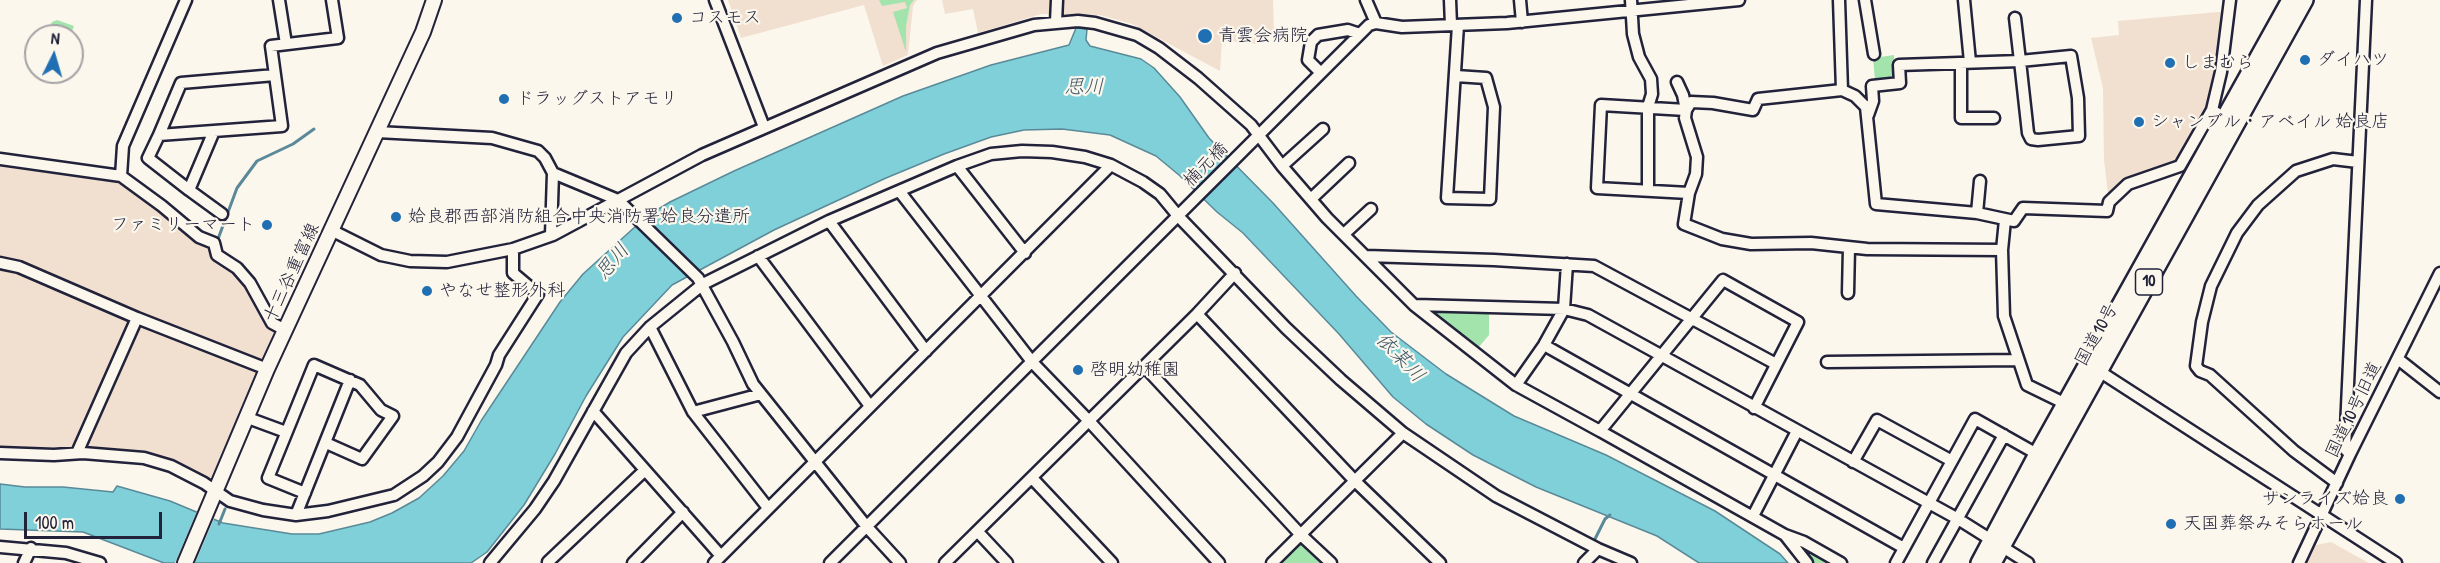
<!DOCTYPE html>
<html>
<head>
<meta charset="utf-8">
<style>
	body { margin:0 }
	#map { position:relative; width:2440px; height:563px; overflow:hidden; background:#fbf7ec; font-family:"Patrick Hand",sans-serif }
	canvas { display:block }
	.north { position:absolute; left:24px; top:24px; width:60px; height:60px; box-sizing:border-box; background:#fbf7ec; border:2px solid #a4a2a5; border-radius:50%; rotate:5deg; font-size:16px; font-weight:700; line-height:24px; text-align:center; color:#22223b }
	.north::after { content:''; display:block; margin:auto; width:21px; height:27px; background:#1f6fb2; clip-path:polygon(50% 0,100% 100%,50% 72%,0 100%) }
	.scale { position:absolute; left:24px; top:512px; width:138px; height:27px; box-sizing:border-box; border:3px solid #22223b; border-top:0; padding-left:8px; font-size:18px; line-height:21px; white-space:nowrap; color:#22223b; -webkit-text-stroke:4px #fbf7ec; paint-order:stroke }
</style>
</head>
<body>
<div id="map">
<canvas width="2440" height="563"></canvas>
<div class="north">N</div>
<div class="scale">100 m</div>
</div>
<script>
const ctx = document.querySelector('canvas').getContext('2d');
ctx.lineJoin = 'round';
function paint(path, color) { ctx.fillStyle = color; ctx.fill(path, 'evenodd'); }
const shape = rows => new Path2D(rows.map(r => 'M' + r).join(''));
function trace(path, color, width, dash) { ctx.strokeStyle = color; ctx.lineWidth = width; ctx.lineCap = dash ? 'butt' : 'round'; ctx.setLineDash(dash || []); ctx.stroke(path); }
function label(font, color, halo, rows, align = 'center') {
  ctx.font = font + ' "Patrick Hand","Klee One",sans-serif'; ctx.lineWidth = 4.5; ctx.setLineDash([]); ctx.textBaseline = 'middle'; ctx.strokeStyle = halo; ctx.fillStyle = color; for (const [text, x, y, turn = 0] of rows) {
    ctx.save(); ctx.translate(x, y); ctx.rotate((+turn || 0) * Math.PI / 180); ctx.textAlign = isNaN(turn) ? turn : align; if (halo) ctx.strokeText(text, 0, 0); ctx.fillText(text, 0, 0); ctx.restore();
  }
}
paint(shape([
	[728,0,917,0,913,6,908,55,883,66,864,5,741,38],
	[942,0,1273,0,1274,37,1256,35,1256,44,1222,40,1220,71,1132,24,1100,15,1041,14,978,33,973,9,945,14],
	[2229,11,2212,110,2180,166,2128,184,2109,202,2104,160,2103,88,2091,38,2119,35,2118,21],
	[0,159,121,176,214,243,217,255,237,268,272,323,285,330,216,492,144,458,0,453],
	[2331,542,2369,563,2307,563,2316,545]
]), '#f1e0d0');
paint(shape([
	[879,0,914,0,910,5,906,26,906,52,893,12,907,8,905,2,882,6],
	[57,20,74,26,70,36,47,36,52,22],
	[1894,55,1895,79,1875,80,1873,58],
	[1430,309,1489,311,1489,335,1478,348],
	[1303,541,1326,563,1281,563],
	[1803,545,1834,563,1812,563,1800,548]
]), '#a3e4ad');
const water = shape([
	[1076,28,1087,29,1086,40,1090,46,1141,59,1154,68,1180,97,1209,138,1273,203,1356,296,1391,332,1446,374,1514,416,1606,455,1715,511,1780,554,1788,563,1699,563,1657,536,1536,487,1473,455,1426,424,1393,397,1339,334,1243,233,1217,212,1179,175,1156,156,1110,135,1062,129,1024,130,991,137,944,154,886,178,774,230,672,285,623,337,586,396,555,454,524,505,487,552,471,563,164,563,83,532,0,529,0,484,25,487,63,487,113,492,117,486,170,501,223,523,292,534,319,534,370,522,392,513,419,498,443,476,464,451,481,421,560,302,583,274,647,216,670,202,734,171,903,96,991,65,1069,45,1076,28]
]);
paint(water, '#7fd0d8');
trace(water, '#5a8a99', 1.5);
paint(shape([
	[198,509,215,516,195,563,175,563]
]), '#fbf7ec');
trace(shape([
	[218,239,237,188,257,161,293,144,314,129],
	[219,524,225,509],
	[1594,541,1605,519,1610,515]
]), '#5a8a99', 3);
const minor = shape([
	[279,0,286,44],
	[715,0,764,127],
	[1366,0,1376,23],
	[1450,0,1451,25],
	[1520,0,1522,22],
	[1631,0,1633,34,1639,57,1651,79,1652,94,1648,107,1648,189],
	[1839,0,1842,90],
	[1865,0,1874,54],
	[1964,0,1970,62],
	[1056,22,1057,0],
	[1961,63,1961,118,1994,118],
	[1321,73,1308,60,1311,42,1318,35,1348,30,1360,34],
	[275,75,181,83,159,135,282,126,271,46,338,38,332,0],
	[1456,76,1486,78,1494,107,1490,199,1447,198,1458,25],
	[1677,82,1683,95,1686,110,1685,118,1697,157,1696,174,1689,193,1684,224,1722,239,1751,244,1811,243,1867,249,2002,250],
	[1686,110,1691,102,1713,103,1753,110,1758,99,1842,90,1855,96,1866,107,1876,204,1977,213,2014,221,2023,208,2107,211,2109,202,2128,184,2180,166,2212,110],
	[1686,110,1601,105,1597,188,1689,193],
	[2217,113,2212,110,2221,72,2230,0],
	[1868,115,1873,101,1872,86,1900,83,1899,65,2020,61,2071,56,2078,98,2079,136,2038,140,2031,139,2028,133,2020,61,2015,18],
	[377,132,492,138,538,151,545,158,553,173,551,235],
	[159,135,148,158,189,190,214,131],
	[0,159,121,176,123,146,186,0],
	[957,166,1025,253],
	[1282,166,1323,129],
	[553,173,618,200,698,278,733,342,753,384,867,527,900,563],
	[121,176,162,206,199,237,214,243,217,255,237,268,250,283,272,323,285,330],
	[189,190,222,214],
	[900,192,1033,363,1089,421,1219,563],
	[1311,199,1349,163],
	[1977,213,1980,181],
	[2005,220,2002,250,2004,316,2027,385,2066,404],
	[829,221,926,351],
	[331,230,381,255,410,261,447,262,513,249,553,235,702,155,937,53,1034,25,1078,21,1095,23,1137,35,1159,48,1198,78,1251,125,1282,166,1327,218,1414,305,1516,385,1600,431],
	[1344,234,1371,209],
	[758,256,870,406],
	[1366,256,1494,260,1594,266,1776,364],
	[0,263,19,267,137,318,267,369],
	[1848,293,1849,248],
	[1415,305,1564,309,1588,315,1958,519,2028,563],
	[1197,314,1355,481,1440,563],
	[650,327,693,412,768,508],
	[1544,345,1904,548],
	[2398,359,2440,392],
	[1827,362,2018,360],
	[1144,366,1301,535,1331,563],
	[2099,371,2396,563],
	[1516,385,1544,345,1564,309,1567,264],
	[1754,408,1798,322,1723,280,1600,431,1785,535,1804,542,1841,563],
	[593,411,721,556],
	[693,412,761,394],
	[248,418,286,432],
	[0,453,54,455,83,453,144,458,171,466,204,483,230,501,263,510,296,515,328,511,394,495,423,476,438,462,457,437,496,365,499,355,538,294,513,273,513,249],
	[77,453,137,318],
	[2350,454,2345,449,2366,0],
	[1853,462,1877,420,1952,461],
	[1032,478,1112,563],
	[2337,483,2294,451,2210,375,2200,371,2196,366,2202,322,2211,286,2237,233,2258,205,2296,171,2333,159,2358,162],
	[305,493,268,478,314,365,360,385,381,410,393,416,362,459,326,443],
	[296,515,350,380],
	[1753,516,1797,431],
	[978,532,1007,563],
	[1785,535,1807,563],
	[0,547,66,553,100,563],
	[548,562,645,470],
	[24,563,31,548],
	[490,563,535,509,554,481,626,353,650,327,703,284,829,221,957,166,991,154,1022,151,1052,152,1085,157,1111,165,1143,182,1160,194,1179,217,1286,328,1341,380,1403,433,1496,496,1598,549,1631,563],
	[633,563,683,512],
	[714,563,1111,165],
	[830,563,1369,25,1376,23,1402,27,1507,23,1739,0],
	[945,563,1197,314,1235,273],
	[1272,563,1403,433],
	[1584,563,1598,549],
	[1896,563,1975,419,2037,454],
	[1933,563,2004,435],
	[2299,563,2350,454,2440,273]
]);
const major = shape([
	[185,563,267,369,423,32,434,0]
]);
const highway = shape([
	[1979,563,2037,454,2290,0],
	[1993,563,2305,0]
]);
trace(minor, '#22223b', 15);
trace(major, '#22223b', 18);
trace(highway, '#22223b', 20);
trace(minor, '#fbf7ec', 10);
trace(major, '#fbf7ec', 14);
trace(highway, '#fbf7ec', 15);
for (const [x, y, r, color] of [
	[677,18,6,"#1f6fb2"],
	[1205,36,8,"#1f6fb2"],
	[2305,60,6,"#1f6fb2"],
	[2170,63,6,"#1f6fb2"],
	[504,99,6,"#1f6fb2"],
	[2139,122,6,"#1f6fb2"],
	[396,217,6,"#1f6fb2"],
	[267,225,6,"#1f6fb2"],
	[427,291,6,"#1f6fb2"],
	[1078,370,6,"#1f6fb2"],
	[2400,499,6,"#1f6fb2"],
	[2171,524,6,"#1f6fb2"]
]) { const dot = new Path2D(); dot.arc(x, y, r, 0, 2 * Math.PI); ctx.fillStyle = color; ctx.fill(dot); trace(dot, '#fbf7ec', 2); }
for (const [x, y, w] of [
	[2149,282,27]
]) { const box = new Path2D(); box.roundRect(x - w / 2, y - 13, w, 26, 4.5); ctx.fillStyle = '#fbf7ec'; ctx.fill(box); trace(box, '#22223b', 1.5); }
label('bold 16px', '#22223b', null, [
	["10",2149,282]
]);
label('18px', '#22223b', '#fbf7ec', [
	["コスモス",689,18],
	["青雲会病院",1218,36],
	["ダイハツ",2317,60],
	["しまむら",2182,63],
	["ドラッグストアモリ",516,99],
	["シャンブル・アベイル 姶良店",2151,122],
	["姶良郡西部消防組合中央消防署姶良分遣所",408,217],
	["ファミリーマート",255,225,"right"],
	["やなせ整形外科",439,291],
	["啓明幼稚園",1090,370],
	["サンライズ姶良",2388,499,"right"],
	["天国葬祭みそらホール",2183,524]
], 'left');
label('18px', '#22223b', '#fbf7ec', [
	["楠元橋",1206,165,-45],
	["十三谷重富線",292,273,-65],
	["国道10号",2097,335,-61],
	["国道10号旧道",2354,410,-64]
]);
label('italic 20px', '#3e566a', '#fbf7ec', [
	["思川",1084,88],
	["思川",613,262,-50],
	["依某川",1400,358,46]
]);
</script>
</body>
</html>
